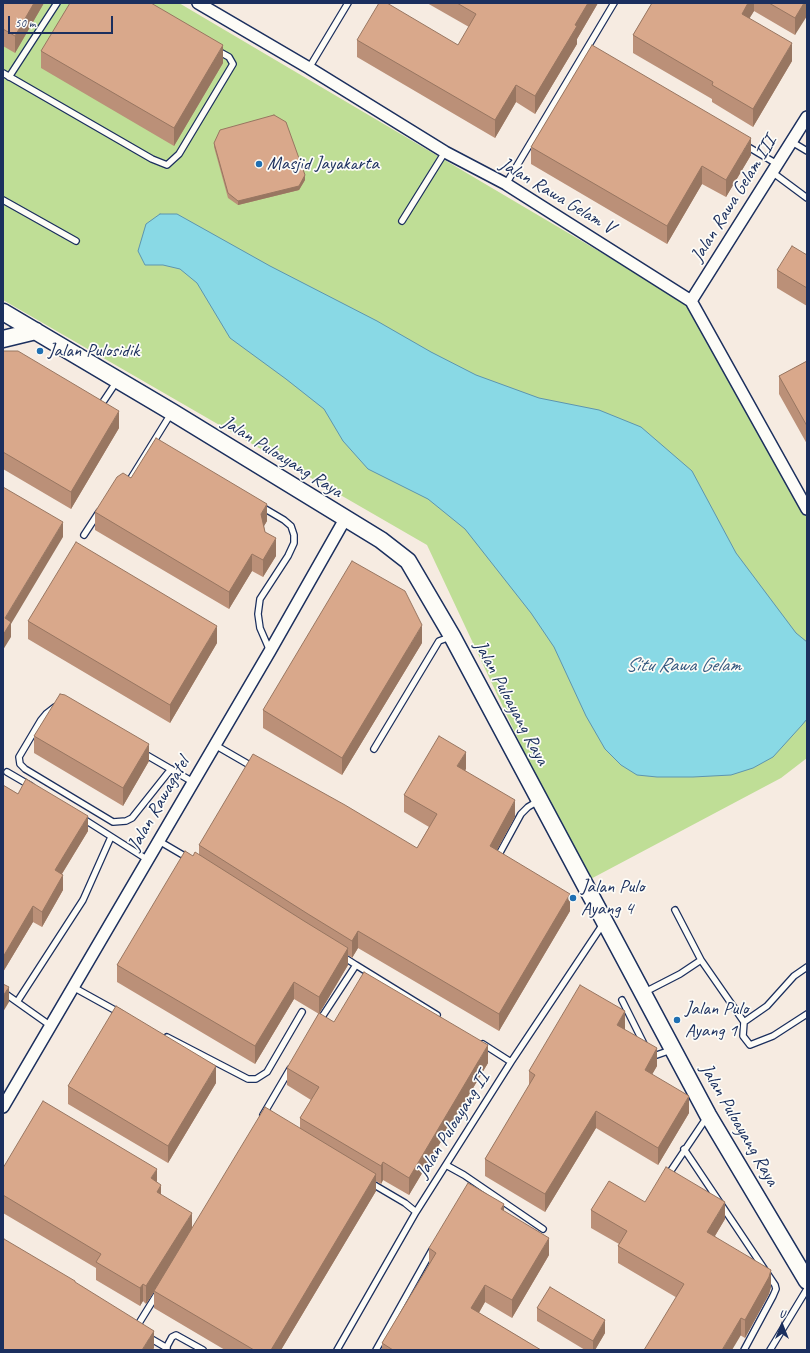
<!DOCTYPE html>
<html>
<head>
<meta charset="utf-8">
<style>
	body { margin:0 }
	#map { position:relative; width:810px; height:1353px; overflow:hidden; background:#f6ebe1; font-family:Caveat,sans-serif }
	canvas { display:block }
	.frame { position:absolute; inset:0; border:4px solid #1b2f5e; pointer-events:none }
	.north { position:absolute; left:762px; top:1305px; width:40px; height:40px; -webkit-text-stroke:3px #fdfcf7; paint-order:stroke; rotate:0deg; font-size:11px; font-weight:700; line-height:16px; text-align:center; color:#1b2f5e }
	.north::after { content:''; display:block; margin:auto; width:14px; height:18px; background:#1b2f5e; clip-path:polygon(50% 0,100% 100%,50% 72%,0 100%) }
	.scale { position:absolute; left:8px; top:16px; width:105px; height:18px; box-sizing:border-box; border:2px solid #1b2f5e; border-top:0; padding-left:5px; font-size:12px; line-height:14px; white-space:nowrap; color:#1b2f5e; -webkit-text-stroke:3px #fdfcf7; paint-order:stroke }
</style>
</head>
<body>
<div id="map">
<canvas width="810" height="1353"></canvas>
<div class="frame"></div>
<div class="north">U</div>
<div class="scale">50 m</div>
</div>
<script>
const ctx = document.querySelector('canvas').getContext('2d');
ctx.lineJoin = 'round';
function paint(path, color) { ctx.fillStyle = color; ctx.fill(path, 'evenodd'); }
const shape = rows => new Path2D(rows.map(r => 'M' + r).join(''));
function trace(path, color, width, dash) { ctx.strokeStyle = color; ctx.lineWidth = width; ctx.lineCap = dash ? 'butt' : 'round'; ctx.setLineDash(dash || []); ctx.stroke(path); }
function label(font, color, halo, rows, align = 'center') {
  ctx.font = font + ' Caveat,sans-serif'; ctx.lineWidth = 3.5; ctx.setLineDash([]); ctx.textBaseline = 'middle'; ctx.strokeStyle = halo; ctx.fillStyle = color; for (const [text, x, y, turn = 0] of rows) {
    ctx.save(); ctx.translate(x, y); ctx.rotate((+turn || 0) * Math.PI / 180); ctx.textAlign = isNaN(turn) ? turn : align; if (halo) ctx.strokeText(text, 0, 0); ctx.fillText(text, 0, 0); ctx.restore();
  }
}
paint(shape([
	[3,3,179,3,690,305,807,500,807,758,781,778,585,882,427,545,3,300]
]), '#bfde96');
const water = shape([
	[160,214,177,214,270,266,377,321,431,352,476,375,539,398,599,410,641,427,692,471,736,553,796,633,807,642,807,719,802,725,773,757,753,768,731,775,693,777,657,777,637,775,621,765,605,749,586,716,554,647,531,613,465,529,428,499,368,469,343,441,324,409,286,379,230,338,197,283,180,269,163,265,145,265,138,251,146,224,160,214]
]);
paint(water, '#89d9e5');
trace(water, '#5d95af', 1);
const lane = shape([
	[309,68,348,3],
	[3,73,152,159,167,165,179,154,233,64,229,57,218,51],
	[9,77,57,3],
	[792,142,807,151],
	[745,145,777,164],
	[772,172,807,198],
	[506,184,614,3],
	[3,200,76,241],
	[402,221,445,152],
	[99,405,101,405,117,381],
	[128,483,172,412],
	[262,507,284,520,291,526,294,535,294,543,288,556,260,599,258,614,260,628,270,651],
	[84,535,99,512],
	[55,707,46,714,41,720,19,757,20,764,25,769,113,822,126,821,132,818,171,769],
	[215,745,253,767],
	[374,749,439,641,450,637],
	[143,753,193,782],
	[7,772,31,786],
	[82,818,148,860],
	[159,841,188,858],
	[497,858,521,814,528,807,538,801],
	[675,910,701,960],
	[342,956,356,965],
	[73,987,120,1013],
	[3,992,51,1026],
	[645,992,680,974,701,960,744,1022,743,1036,750,1045,773,1036,807,1014],
	[622,1000,645,1046],
	[17,1002,83,900,111,837],
	[320,1020,356,965,437,1015],
	[744,1022,767,1006,794,976,807,967],
	[167,1037,248,1079,256,1079,267,1072,302,1012],
	[483,1044,511,1062],
	[651,1057,671,1050],
	[263,1115,290,1069],
	[684,1149,775,1285,776,1289,773,1296,744,1350],
	[446,1165,464,1175,543,1229],
	[668,1175,707,1117],
	[371,1183,405,1203,416,1212],
	[136,1328,157,1294],
	[148,1337,167,1348],
	[165,1350,172,1337,176,1335,203,1350],
	[337,1350,416,1212,511,1062,603,924],
	[376,1350,432,1250],
	[770,1350,807,1289]
]);
const street = shape([
	[198,3,309,68,445,152,506,184,691,301,807,509],
	[691,301,807,117],
	[3,1107,270,651,345,519]
]);
const secondary = shape([
	[3,312,172,412,381,540,408,561,452,636,708,1115,807,1281],
	[3,339,36,331]
]);
trace(lane, '#1b2f5e', 8);
trace(street, '#1b2f5e', 14);
trace(secondary, '#1b2f5e', 19);
trace(lane, '#fdfcf7', 5.5);
trace(street, '#fdfcf7', 11);
trace(secondary, '#fdfcf7', 16);
paint(shape([
	[3,3,44,3,15,53,3,46],
	[427,3,598,3,577,39,577,44,535,114,516,102,495,138,357,57,357,40,458,45,469,27],
	[652,3,807,3,795,35,754,11,749,18,792,61,753,127,712,102,712,99,633,53,633,35],
	[41,51,223,63,174,146,41,68],
	[214,143,305,180,299,190,238,205,228,198,214,147],
	[531,147,751,155,726,197,702,184,667,244,531,164],
	[807,255,807,306,777,288,777,270],
	[3,351,119,428,71,509,3,469],
	[807,361,807,444,779,394,779,376],
	[131,478,267,521,264,526,265,532,276,556,263,577,252,571,229,609,95,530,95,512],
	[28,621,217,643,170,723,28,639],
	[422,643,342,775,263,728,263,710],
	[34,736,149,761,123,806,34,753],
	[466,769,465,770,515,817,497,850,570,911,499,1031,358,948,352,958,348,955,348,965,319,1014,294,999,255,1064,117,982,117,965,193,856,199,854,199,845,417,848,429,827,404,812,404,795],
	[3,785,18,794,88,831,62,874,63,890,42,927,33,922,3,972],
	[334,1022,488,1063,409,1195,383,1180,381,1184,376,1181,376,1191,281,1350,225,1350,154,1308,154,1292,146,1304,143,1301,140,1306,96,1280,96,1268,3,1213,3,1168,157,1182,161,1195,192,1228,300,1128,300,1118,311,1100,287,1085,287,1068],
	[624,1029,657,1066,652,1074,689,1113,658,1165,596,1128,545,1212,485,1176,485,1159,529,1086,529,1071],
	[216,1083,168,1163,68,1104,68,1086],
	[645,1202,725,1219,715,1236,771,1287,769,1294,745,1338,618,1263,618,1246,619,1244,591,1228,591,1210],
	[504,1211,549,1255,512,1318,485,1302,479,1313,541,1350,382,1350,382,1343,429,1265,429,1248],
	[537,1308,605,1333,595,1350,585,1350,537,1321]
]), '#bb9078');
paint(shape([
	[34,3,44,3,15,53,15,36],
	[588,3,598,3,577,39,577,44,535,114,535,96,575,25],
	[748,3,754,3,754,11,742,31,742,14],
	[804,3,807,3,807,16,795,35,795,18],
	[792,43,792,61,753,127,753,109],
	[223,45,223,63,174,146,174,128],
	[516,85,516,102,495,138,495,120],
	[751,138,751,155,726,197,726,180],
	[702,166,702,184,667,244,667,226],
	[305,175,305,180,299,190,238,205,238,201],
	[119,411,119,428,71,509,71,492],
	[267,504,267,521,261,531,261,514],
	[63,522,63,537,11,624,11,637,3,650,3,635,5,618],
	[276,538,276,556,263,577,263,560],
	[252,554,252,571,229,609,229,592],
	[422,625,422,643,342,775,342,758],
	[217,626,217,643,170,723,170,705],
	[149,744,149,761,123,806,123,788],
	[466,752,466,769,457,783,457,766],
	[515,800,515,817,490,863,490,846],
	[88,816,88,831,55,885,55,870],
	[63,875,63,890,42,927,42,912],
	[570,894,570,911,499,1031,499,1014],
	[33,906,33,922,3,972,3,957],
	[358,931,358,948,352,958,352,941],
	[348,948,348,965,319,1014,319,997],
	[294,982,294,999,255,1064,255,1046],
	[9,987,9,1002,3,1012,3,996],
	[625,1011,625,1029,617,1042,617,1025],
	[488,1045,488,1063,409,1195,409,1178],
	[657,1048,657,1066,645,1087,645,1070],
	[216,1066,216,1083,168,1163,168,1146],
	[689,1096,689,1113,658,1165,658,1148],
	[596,1111,596,1128,545,1212,545,1194],
	[383,1162,383,1180,381,1184,381,1166],
	[157,1169,157,1186,151,1178],
	[376,1174,376,1191,281,1350,271,1350],
	[161,1185,161,1202,157,1192],
	[725,1202,725,1219,707,1249,707,1232],
	[504,1204,504,1221,501,1209],
	[192,1213,192,1231,154,1291,154,1292,146,1304,146,1286],
	[549,1238,549,1255,512,1318,512,1300],
	[771,1270,771,1287,769,1294,745,1338,745,1320],
	[143,1284,143,1301,140,1306,140,1288],
	[485,1285,485,1302,471,1326,471,1308],
	[741,1318,741,1335,732,1350,722,1350],
	[605,1320,605,1333,595,1350,593,1350,593,1341],
	[154,1331,154,1348,153,1350,142,1350]
]), '#987661');
const building = shape([
	[3,3,34,3,15,36,3,29,3,3],
	[70,3,151,3,223,45,174,128,41,51,70,3],
	[379,3,387,3,458,45,476,14,457,3,588,3,575,25,577,26,535,96,516,85,495,120,357,40,379,3],
	[652,3,748,3,742,14,792,43,753,109,712,85,713,82,633,35,652,3],
	[769,3,804,3,795,18,769,3],
	[592,45,751,138,726,180,702,166,667,226,531,147,592,45],
	[274,115,286,122,305,175,299,186,238,201,228,193,214,143,220,130,274,115],
	[792,246,807,255,807,288,777,270,792,246],
	[3,351,18,351,119,411,71,492,3,452,3,351],
	[807,361,807,426,779,376,807,361],
	[156,438,267,504,261,514,265,532,276,538,263,560,252,554,229,592,95,512,117,477,123,473,131,478,156,438],
	[3,487,63,522,5,618,11,622,3,635,3,487],
	[76,542,217,626,170,705,28,621,76,542],
	[352,561,405,591,422,625,342,758,263,710,352,561],
	[60,694,65,695,149,744,123,788,34,736,60,694],
	[439,736,466,752,457,766,515,800,490,846,570,894,499,1014,358,931,352,941,308,914,199,845,253,754,345,805,417,848,437,814,404,795,439,736],
	[26,779,88,816,55,870,63,875,42,912,33,906,3,957,3,785,18,794,26,779],
	[185,851,193,856,195,852,304,921,348,948,319,997,294,982,255,1046,117,965,185,851],
	[364,972,488,1045,409,1178,383,1162,381,1166,300,1118,319,1087,287,1068,319,1013,334,1022,364,972],
	[3,984,9,987,3,996,3,984],
	[580,985,625,1011,617,1025,657,1048,645,1070,689,1096,658,1148,596,1111,545,1194,485,1159,535,1075,529,1071,580,985],
	[116,1006,216,1066,168,1146,68,1086,116,1006],
	[43,1101,157,1169,151,1178,161,1185,157,1192,192,1213,146,1286,143,1284,140,1288,96,1262,101,1254,3,1195,3,1168,43,1101],
	[265,1107,376,1174,271,1350,254,1350,154,1291,265,1107],
	[666,1167,725,1202,707,1232,771,1270,769,1277,745,1320,741,1318,722,1350,644,1350,684,1284,618,1246,627,1231,591,1210,609,1181,645,1202,666,1167],
	[468,1183,504,1204,501,1209,549,1238,512,1300,485,1285,471,1308,541,1350,393,1350,382,1343,436,1253,429,1248,468,1183],
	[4,1239,75,1281,75,1282,154,1331,142,1350,3,1350,3,1240,4,1239],
	[550,1287,605,1320,593,1341,537,1308,550,1287]
]);
paint(building, '#d9a88b');
trace(building, '#987661', 1);
for (const [x, y, r, color] of [
	[259,164,4,"#1f6fb2"],
	[40,351,4,"#1f6fb2"],
	[573,898,4,"#1f6fb2"],
	[677,1020,4,"#1f6fb2"]
]) { const dot = new Path2D(); dot.arc(x, y, r, 0, 2 * Math.PI); ctx.fillStyle = color; ctx.fill(dot); trace(dot, '#fdfcf7', 1.5); }
label('19px', '#1b2f5e', '#fdfcf7', [
	["Masjid Jayakarta",267,164],
	["Jalan Pulosidik",48,351],
	["Jalan Pulo",581,887],
	["Ayang 4",581,909],
	["Jalan Pulo",685,1009],
	["Ayang 1",685,1031]
], 'left');
label('19px', '#1b2f5e', '#fdfcf7', [
	["Jalan Rawa Gelam V",557,196,31],
	["Jalan Rawa Gelam III",734,199,-58],
	["Jalan Puloayang Raya",282,457,32],
	["Jalan Puloayang Raya",511,703,62],
	["Jalan Rawagatel",159,804,-60],
	["Jalan Puloayang II",453,1125,-58],
	["Jalan Puloayang Raya",739,1125,60]
]);
label('italic 20px', '#365a80', '#fdfcf7', [
	["Situ Rawa Gelam",683,666]
]);
</script>
</body>
</html>
